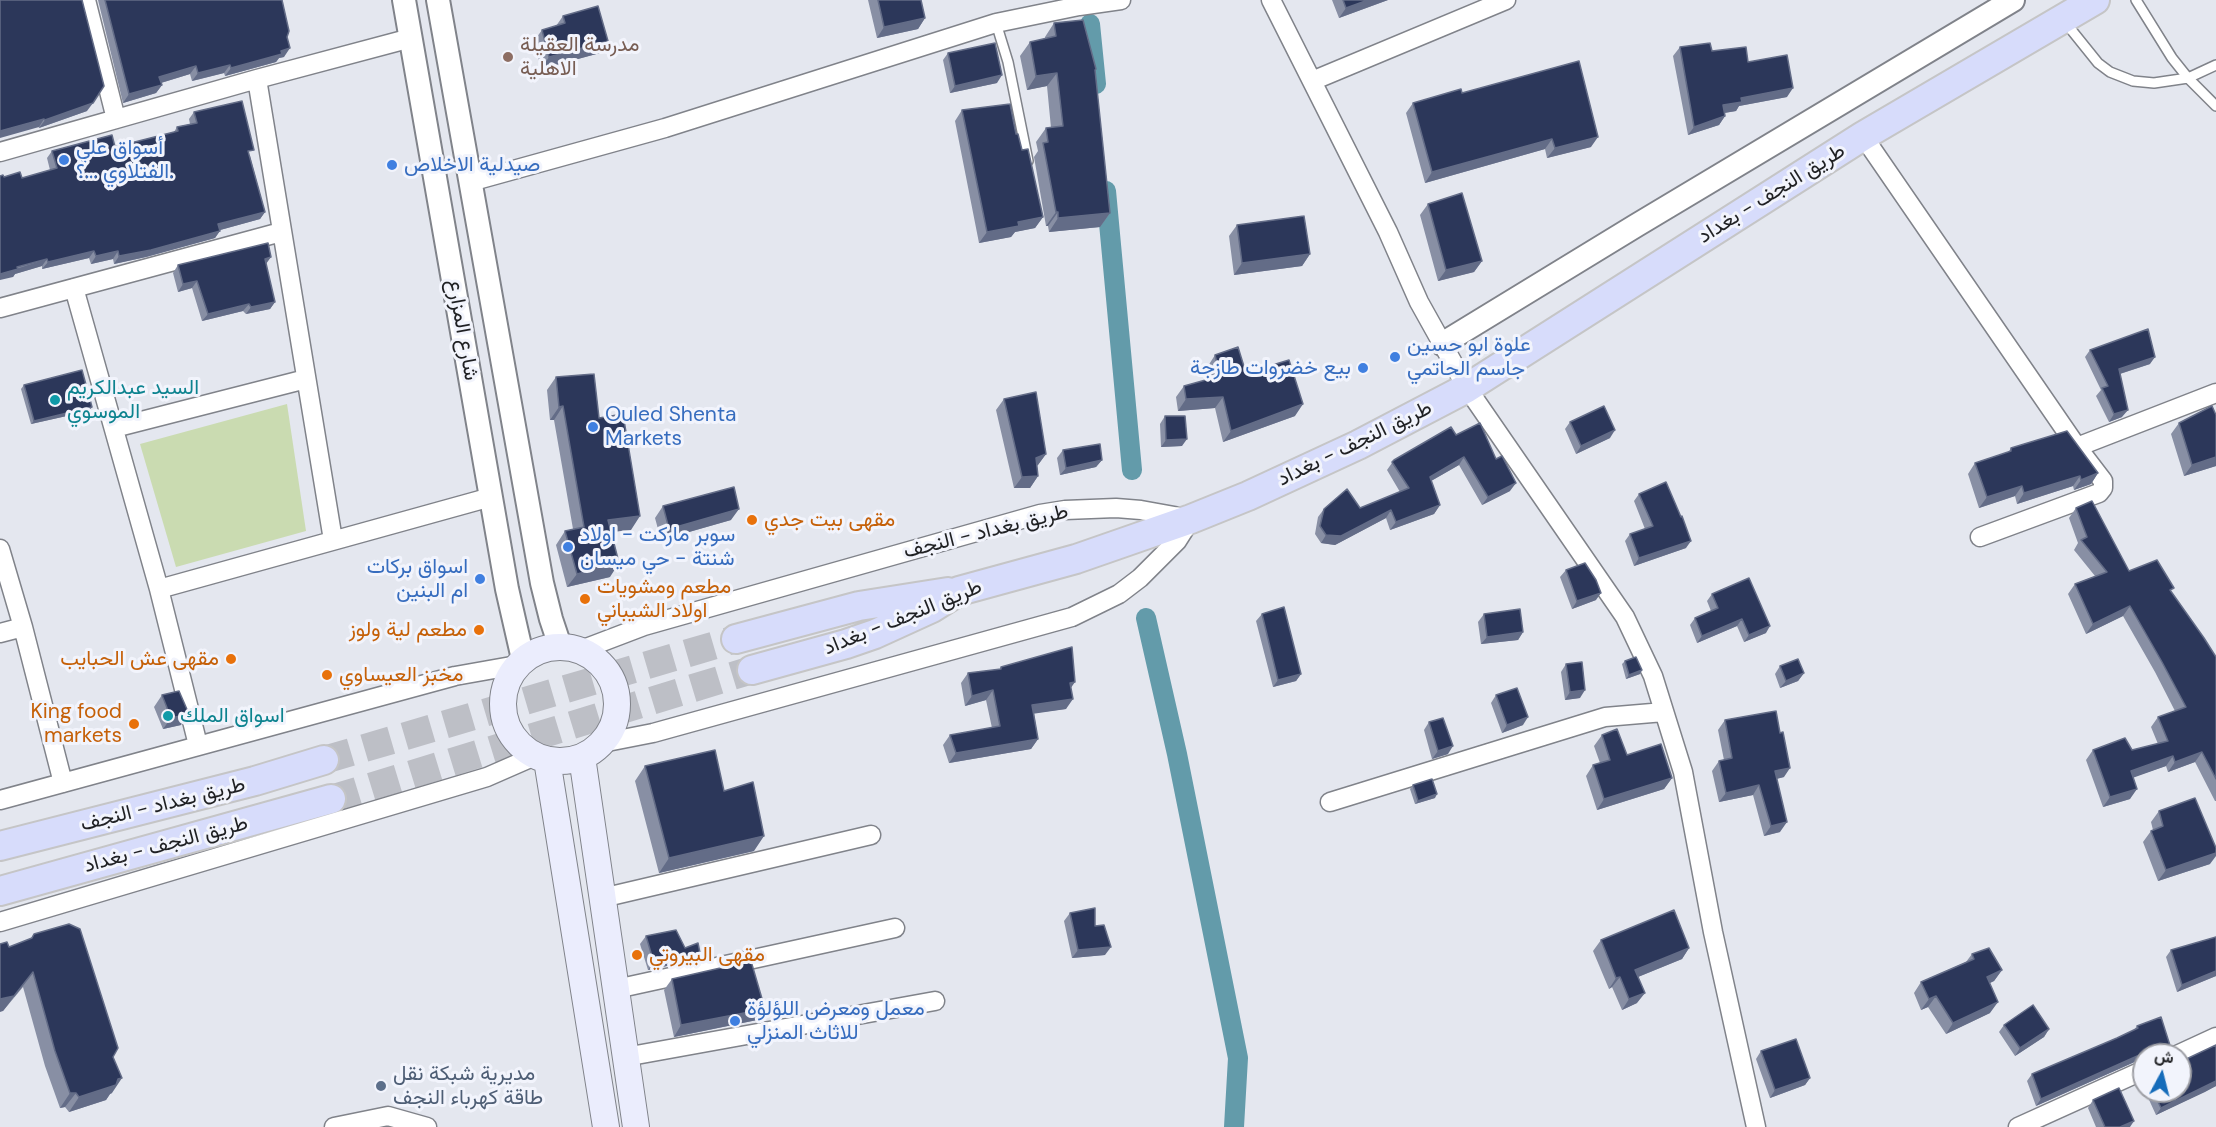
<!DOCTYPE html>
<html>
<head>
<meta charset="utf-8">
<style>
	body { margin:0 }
	#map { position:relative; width:2216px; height:1127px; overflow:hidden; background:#e4e7ef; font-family:"DM Sans",Vazirmatn,sans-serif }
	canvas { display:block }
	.north { position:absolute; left:2132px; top:1043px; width:60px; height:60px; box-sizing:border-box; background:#f2f4fc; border:2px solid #9e9fa5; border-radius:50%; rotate:7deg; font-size:16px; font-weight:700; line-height:24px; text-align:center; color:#1f2023 }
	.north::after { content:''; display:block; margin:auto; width:21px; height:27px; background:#166cba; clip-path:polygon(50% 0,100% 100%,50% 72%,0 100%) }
</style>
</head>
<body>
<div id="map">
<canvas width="2216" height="1127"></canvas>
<div class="north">ش</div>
</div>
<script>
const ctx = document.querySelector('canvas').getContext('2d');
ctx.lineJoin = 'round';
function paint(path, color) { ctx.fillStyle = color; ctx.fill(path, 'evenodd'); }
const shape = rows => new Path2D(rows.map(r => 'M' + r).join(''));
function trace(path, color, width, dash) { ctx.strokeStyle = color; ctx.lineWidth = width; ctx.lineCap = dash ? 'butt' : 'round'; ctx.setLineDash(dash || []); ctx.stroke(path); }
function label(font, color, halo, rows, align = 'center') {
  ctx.font = font + ' "DM Sans",Vazirmatn,sans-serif'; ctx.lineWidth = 6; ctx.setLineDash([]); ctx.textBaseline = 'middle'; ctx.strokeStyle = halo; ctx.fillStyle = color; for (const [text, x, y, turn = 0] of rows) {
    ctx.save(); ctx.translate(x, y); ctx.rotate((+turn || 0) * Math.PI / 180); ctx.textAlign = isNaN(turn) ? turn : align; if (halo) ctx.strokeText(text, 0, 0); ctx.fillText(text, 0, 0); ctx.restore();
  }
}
paint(shape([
	[287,404,306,531,176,567,140,444]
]), '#cadbb1');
trace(shape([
	[1090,24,1096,84],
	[1106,191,1132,470],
	[1146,618,1177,754,1238,1058,1234,1127]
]), '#639baa', 20);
trace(shape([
	[324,760,736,639],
	[331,799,752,670]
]), '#bdbfc6', 28, [28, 14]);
const service = shape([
	[2136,0,2172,58,2188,78,2216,106],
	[2065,22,2098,63,2110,72,2133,81,2154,83,2188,78,2216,65],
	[996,23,1008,62,1028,161]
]);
const minor = shape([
	[86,0,116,119],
	[1271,0,1388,232,1419,302,1467,388,1625,617,1653,676,1683,772,1713,932,1756,1127],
	[257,79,333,540],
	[1312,81,1506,0],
	[1863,136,2077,447,2103,481,2103,488,2099,493,1980,537],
	[0,152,257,79,411,38],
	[470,182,665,128,996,23,1079,6,1121,0],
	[74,288,159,589,198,745],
	[0,308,281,232],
	[114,428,306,379],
	[2077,447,2216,393],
	[0,549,23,627,63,783],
	[159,589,491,497],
	[0,633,23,627],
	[581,650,644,626,1040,514,1065,510,1116,508,1141,510,1191,519,1177,541,1140,578,1119,594,1072,617,653,733,602,743],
	[0,800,455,676,517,665],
	[1330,802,1605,717,1664,712],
	[602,898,871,835],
	[0,922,487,777,535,756],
	[616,989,895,928],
	[2177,1055,2216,1037],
	[625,1057,935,1001],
	[334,1127,388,1116,427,1127],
	[2018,1127,2144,1070]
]);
const tertiary = shape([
	[404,0,507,589,523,659],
	[438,0,542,583,551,619,560,646],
	[1442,344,1637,225,2013,0]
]);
const secondary = shape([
	'503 704a57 57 0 1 1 114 0a57 57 0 1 1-114 0Z',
	[582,757,636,1127],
	[547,760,606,1127]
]);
const primary = shape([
	[736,639,859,606,948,592],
	[752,670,846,644,875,634,932,608,959,591,1076,559,1191,519,1248,496,1358,445,1467,388,1863,136,2095,0],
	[0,846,255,781,324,760],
	[0,891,331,799]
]);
trace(service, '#80838a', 12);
trace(minor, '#80838a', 21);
trace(tertiary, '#80838a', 26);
trace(secondary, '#80838a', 28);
trace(primary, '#c5c5c6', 32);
trace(service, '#fff', 9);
trace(minor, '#fff', 18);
trace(tertiary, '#fff', 22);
trace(secondary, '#ebedfd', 26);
trace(primary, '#d7dcfb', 28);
paint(shape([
	[0,0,87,111,39,128],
	[98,0,282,0,287,37,284,57,279,58,276,62,225,76,224,73,192,81,190,74,161,83,162,85,156,93,123,103],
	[868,0,921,0,925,18,918,29,877,38],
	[1332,0,1388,0,1339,18],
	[563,16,600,53,541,69,534,41,542,30,556,26],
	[1054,23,1096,69,1095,71,1110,213,1100,227,1049,232,1048,226,1046,226,1034,157,1038,151,1036,142,1046,128,1051,128,1047,86,1027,90,1020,56,1030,42,1045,39,1045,37],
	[1680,47,1712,51,1748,62,1787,97,1739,106,1736,111,1725,113,1725,116,1719,125,1688,135,1673,56],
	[948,53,997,83,950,93,943,60],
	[1462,93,1591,147,1547,158,1545,149,1425,183,1406,113,1413,103],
	[962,110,1016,134,1022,150,1043,217,1035,228,1015,232,1011,237,979,243,955,121],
	[194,112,250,156,265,212,260,219,220,230,215,238,146,257,114,264,113,259,91,264,89,258,42,269,42,266,15,274,13,277,4,177,22,178,50,170,47,158,52,151,115,147,174,132,177,127,190,124,189,119],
	[1428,204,1482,261,1474,272,1438,281,1420,215],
	[1237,225,1310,254,1302,266,1234,275,1229,236],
	[266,264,275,302,270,309,246,314,243,311,202,321,192,288,178,292,173,273,178,265],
	[2090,350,2150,364,2120,374,2122,417,2109,422,2096,396,2101,390,2085,357],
	[1215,355,1246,373,1295,416,1223,442,1215,408,1178,411,1176,397,1184,386,1210,379,1208,366],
	[556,377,599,418,631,530,611,532,610,577,567,587,556,545,565,531,573,529,554,420,550,420,547,390],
	[24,385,92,407,89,411,31,424,21,389],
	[1004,399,1046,454,1037,466,1038,476,1030,488,1014,488,996,410],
	[2216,415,2216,466,2184,476,2171,434,2179,423],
	[1165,416,1182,446,1161,447,1160,424],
	[1570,422,1610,438,1576,454,1565,429],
	[1456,435,1496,459,1510,491,1482,505,1459,465,1431,481,1440,505,1434,514,1390,530,1386,518,1335,545,1321,543,1315,534,1318,517,1324,509,1360,508,1400,492,1387,470,1394,460],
	[2011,448,2098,473,2091,484,2074,490,2073,486,2017,504,2015,496,1979,508,1968,474,1975,463,2008,453],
	[1063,450,1102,460,1096,467,1060,475,1057,458],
	[1639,494,1686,548,1634,566,1625,541,1630,534,1645,529,1634,501],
	[663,506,731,520,661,540,655,518],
	[2076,508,2129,571,2171,592,2216,657,2216,801,2215,801,2195,762,2168,772,2166,766,2133,777,2130,799,2103,807,2086,760,2093,750,2132,750,2158,744,2151,727,2158,717,2175,711,2155,672,2123,616,2086,634,2068,594,2075,584,2095,576,2074,550,2078,543,2069,518],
	[1566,570,1596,600,1572,609,1560,577],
	[1712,594,1766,633,1744,642,1737,626,1697,643,1690,625,1695,618,1711,611,1707,601],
	[1262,614,1301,674,1296,681,1273,687,1256,621],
	[1484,614,1523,632,1518,640,1481,644,1478,622],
	[1625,661,1642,670,1640,674,1626,679,1622,664],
	[1566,664,1580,698,1565,700,1561,672],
	[1780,666,1804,673,1798,681,1780,688,1775,674],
	[1001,667,1071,688,1066,709,1034,713,1038,739,1031,749,949,763,943,745,950,735,992,728,986,700,965,706,961,683,968,673,999,670],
	[162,695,181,725,163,729,154,707],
	[1496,695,1523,725,1502,733,1491,703],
	[1725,720,1784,777,1776,779,1780,832,1764,836,1753,795,1719,802,1712,771,1719,761,1724,760,1718,730],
	[1429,722,1448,754,1432,759,1424,730],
	[1602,735,1627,755,1672,778,1664,789,1597,810,1586,776,1593,765,1600,763,1594,746],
	[645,766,724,791,754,851,659,873,635,781],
	[1413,785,1435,798,1415,804,1410,789],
	[2159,811,2210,864,2158,881,2143,842,2151,831,2153,830,2151,822],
	[1070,913,1095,926,1105,955,1072,958,1064,921],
	[34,934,113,1057,112,1093,110,1094,106,1100,69,1112,65,1107,60,1108,45,1066,23,987,3,1011,9,947,30,939],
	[646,936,685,948,695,960,648,970,640,944],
	[1601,940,1689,948,1682,959,1638,977,1637,1003,1622,1010,1612,987,1609,989,1593,951],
	[2171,950,2216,976,2177,992,2166,957],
	[1972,954,2002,970,1994,981,1990,983,1990,1013,1946,1034,1928,1007,1921,1010,1914,993,1921,982,1966,962],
	[672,979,765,1009,757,1020,674,1037,664,990],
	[2004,1025,2049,1029,2044,1037,2015,1056,1999,1032],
	[2137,1026,2172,1052,2173,1055,2144,1055,2139,1060,2036,1106,2027,1081,2032,1074,2117,1038,2134,1030],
	[2216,1045,2216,1086,2156,1115,2145,1091,2180,1091],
	[1761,1051,1810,1078,1805,1085,1770,1098,1756,1059],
	[2093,1100,2130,1127,2096,1127,2088,1108]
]), '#888fa4');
paint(shape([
	[1368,0,1388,0,1339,18,1346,8],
	[925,18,918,29,877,38,884,27],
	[608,41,600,53,541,69,549,57],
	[290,48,284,57,279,58,276,62,225,76,231,68],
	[230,65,224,73,192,81,198,73],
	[196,66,190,74,154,85,159,77],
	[1057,73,1047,86,1027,90,1036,76],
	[1002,75,997,83,950,93,955,86],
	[162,85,156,93,123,103,129,94],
	[1793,88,1787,97,1739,106,1736,111,1717,114,1723,105,1741,98],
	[93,103,87,111,39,128,45,120],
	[1725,116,1719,125,1688,135,1694,127],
	[44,119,39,127,0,138,0,131],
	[1598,137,1591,147,1547,158,1555,148],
	[1552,139,1545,149,1425,183,1432,172],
	[265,212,260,219,213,232,218,224],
	[1056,212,1058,212,1048,226,1046,226],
	[1110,213,1100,227,1049,232,1058,218],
	[1043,217,1035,228,1015,232,1011,237,979,243,987,232,1018,222],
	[220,231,215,238,146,257,114,264,119,256],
	[94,251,89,258,42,269,48,262],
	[118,251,113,259,91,264,96,256],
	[1310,254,1302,266,1234,275,1242,263],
	[271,257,266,264,265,259],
	[47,259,42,266,15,274,13,277,0,280,0,274],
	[1482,261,1474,272,1438,281,1446,270],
	[197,281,192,288,178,292,183,284],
	[275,302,270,309,246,314,251,307],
	[249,304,243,311,202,321,208,314],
	[2155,357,2150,364,2113,376,2119,369],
	[1223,397,1215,408,1178,411,1186,399],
	[1303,404,1295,416,1223,442,1231,431],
	[563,406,554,420,550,420,559,407],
	[92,407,89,411,31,424,34,421],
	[2128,410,2122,417,2109,422,2114,414],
	[1615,430,1610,438,1576,454,1581,446],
	[1187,439,1182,446,1161,447,1166,440],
	[1046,454,1038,465,1028,469,1036,458],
	[1464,457,1459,465,1424,485,1430,477],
	[2216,457,2216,466,2184,476,2192,465],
	[1102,460,1096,467,1060,475,1066,468],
	[2098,473,2091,484,2074,490,2081,480],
	[1038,476,1030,488,1014,488,1022,477],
	[2080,476,2073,486,2017,504,2024,493],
	[1516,483,1510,491,1482,505,1488,497],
	[2022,486,2015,496,1979,508,1987,497],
	[1440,505,1434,514,1390,530,1396,522],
	[739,509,731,520,661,540,669,529],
	[1391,510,1386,518,1335,545,1321,543,1326,535],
	[640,516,631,530,599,533,608,520],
	[1691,541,1686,548,1634,566,1639,558],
	[619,563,610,577,567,587,577,574],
	[1601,593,1596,600,1572,609,1577,601],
	[2130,606,2123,616,2086,634,2093,624],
	[1742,619,1737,626,1697,643,1702,636],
	[1770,626,1766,633,1744,642,1749,635],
	[1523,632,1518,640,1481,644,1487,637],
	[1642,670,1640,674,1626,679,1629,675],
	[1804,673,1798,681,1780,688,1786,681],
	[1301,674,1296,681,1273,687,1278,680],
	[1075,682,1068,692,1070,683],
	[993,690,986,700,965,706,972,696],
	[1585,690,1580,698,1565,700,1570,692],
	[1073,699,1066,709,1025,715,1032,705],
	[189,714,181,725,163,729,171,718],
	[1528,717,1523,725,1502,733,1507,725],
	[1038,739,1031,749,949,763,956,753],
	[1453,746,1448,754,1432,759,1438,751],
	[2202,752,2195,762,2168,772,2175,762],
	[2173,756,2166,766,2124,781,2131,771],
	[1790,768,1784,777,1768,781,1775,771],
	[1672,778,1664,789,1597,810,1604,799],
	[1759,785,1753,795,1719,802,1726,793],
	[2137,789,2130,799,2103,807,2110,797],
	[1437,794,1435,798,1415,804,1418,801],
	[1787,822,1780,832,1764,836,1771,826],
	[764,836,754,851,659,873,669,858],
	[2216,853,2216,856,2210,864,2158,881,2166,870],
	[1111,947,1105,955,1072,958,1078,950],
	[1689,948,1682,959,1628,981,1635,970],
	[700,953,695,960,648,970,654,963],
	[2002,970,1994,981,1979,988,1987,977],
	[2216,971,2216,976,2177,992,2182,985],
	[33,972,3,1011,0,1012,0,999],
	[1620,977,1612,987,1609,989,1616,978],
	[1645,993,1637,1003,1622,1010,1629,999],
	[1936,996,1928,1007,1921,1010,1929,999],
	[1998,1002,1990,1013,1946,1034,1953,1023],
	[765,1009,757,1020,674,1037,681,1025],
	[2049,1029,2044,1037,2015,1056,2020,1048],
	[2151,1052,2148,1055,2144,1055,2144,1059,2139,1060,2036,1106,2041,1099,2144,1053],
	[122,1078,112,1093,110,1094,106,1100,69,1112,79,1097,118,1079],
	[1810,1078,1805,1085,1770,1098,1775,1090],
	[2216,1081,2216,1086,2205,1092,2156,1115,2161,1108],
	[70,1093,76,1093,65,1107,60,1108],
	[2134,1121,2130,1127,2120,1127]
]), '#636c87');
const building = shape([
	[0,0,82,0,104,86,93,103,45,120,44,119,0,131,0,0],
	[105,0,282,0,289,31,287,37,290,48,281,51,282,54,231,68,230,65,198,73,196,66,159,77,162,85,129,94,105,0],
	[878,0,921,0,925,18,884,27,878,0],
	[1343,0,1368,0,1346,8,1343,0],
	[598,6,608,41,549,57,542,30,565,23,563,16,598,6],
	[1083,20,1096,69,1095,70,1110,213,1058,218,1058,212,1056,212,1043,143,1048,142,1046,128,1063,126,1057,73,1036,76,1030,42,1056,36,1054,23,1083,20],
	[995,43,1002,75,955,86,948,53,995,43],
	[1710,43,1712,51,1746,47,1748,62,1787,55,1793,88,1741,98,1742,102,1723,105,1725,116,1694,127,1680,47,1710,43],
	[1579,61,1598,137,1555,148,1552,139,1432,172,1413,103,1461,89,1462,93,1579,61],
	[242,101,254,150,248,151,265,212,218,224,220,231,151,250,119,256,118,251,96,256,94,251,48,262,47,259,17,267,18,269,0,274,0,176,3,175,4,177,20,172,22,178,57,168,52,151,112,135,115,147,178,131,177,127,197,123,194,112,242,101],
	[1010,104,1016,134,1018,134,1022,150,1028,149,1043,217,1018,222,1019,226,987,232,962,110,1010,104],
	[1462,193,1482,261,1446,270,1428,204,1462,193],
	[1304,216,1310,254,1242,263,1237,225,1304,216],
	[268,243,271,257,265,259,275,302,251,307,249,304,208,314,197,281,183,284,178,265,268,243],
	[2148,329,2155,357,2119,369,2128,410,2114,414,2102,388,2108,386,2090,350,2148,329],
	[1238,347,1246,373,1289,360,1303,404,1231,431,1223,397,1186,399,1184,386,1220,376,1215,355,1238,347],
	[82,370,92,407,34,421,24,385,82,370],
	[594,374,599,418,623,414,640,516,608,520,619,563,577,574,565,531,584,527,563,406,559,407,556,377,594,374],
	[1036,392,1046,454,1036,458,1038,476,1022,477,1004,399,1036,392],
	[1604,406,1615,430,1581,446,1570,422,1604,406],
	[2212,406,2216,415,2216,457,2192,465,2179,423,2212,406],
	[1165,416,1185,416,1187,439,1166,440,1165,416],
	[1480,423,1496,459,1502,456,1516,483,1488,497,1464,457,1430,477,1440,505,1396,522,1391,510,1341,536,1326,535,1320,526,1324,509,1347,489,1360,508,1409,488,1392,462,1394,460,1451,427,1456,435,1480,423],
	[2067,431,2098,473,2081,480,2080,476,2024,493,2022,486,1987,497,1975,463,2011,451,2011,448,2067,431],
	[1100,444,1102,460,1066,468,1063,450,1100,444],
	[1666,482,1681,517,1682,516,1691,541,1639,558,1630,534,1653,526,1639,494,1666,482],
	[734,487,739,509,669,529,663,506,734,487],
	[2092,501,2129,571,2157,560,2174,588,2170,590,2204,638,2216,657,2216,779,2202,752,2175,762,2173,756,2131,771,2137,789,2110,797,2093,750,2125,738,2132,750,2168,741,2158,717,2186,707,2162,662,2130,606,2093,624,2075,584,2107,572,2081,540,2087,537,2076,508,2092,501],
	[1585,563,1596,580,1601,593,1577,601,1566,570,1585,563],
	[1749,578,1770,626,1749,635,1742,619,1702,636,1695,618,1718,608,1712,594,1749,578],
	[1284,607,1301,674,1278,680,1262,614,1284,607],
	[1520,609,1523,632,1487,637,1484,614,1520,609],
	[1072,647,1075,682,1070,683,1073,699,1032,705,1038,739,956,753,950,735,1000,726,993,690,972,696,968,673,1001,669,1001,667,1072,647],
	[1636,657,1642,670,1629,675,1625,661,1636,657],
	[1798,659,1804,673,1786,681,1780,666,1798,659],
	[1582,662,1585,690,1570,692,1566,664,1582,662],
	[1517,688,1528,717,1507,725,1496,695,1517,688],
	[179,691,189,714,171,718,162,695,179,691],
	[1776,711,1780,733,1783,732,1790,768,1775,771,1787,822,1771,826,1759,785,1726,793,1719,761,1732,758,1725,720,1776,711],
	[1443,718,1453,746,1438,751,1429,722,1443,718],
	[1617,729,1627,755,1661,744,1672,778,1604,799,1593,765,1610,760,1602,735,1617,729],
	[715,750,724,791,753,782,764,836,669,858,645,766,715,750],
	[1432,779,1437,794,1418,801,1413,785,1432,779],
	[2195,798,2216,848,2216,853,2166,870,2151,831,2163,826,2159,811,2195,798],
	[1095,908,1095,926,1104,925,1111,947,1078,950,1070,913,1095,908],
	[1674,910,1689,948,1635,970,1645,993,1629,999,1620,977,1616,978,1601,940,1674,910],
	[69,924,80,929,118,1048,113,1057,122,1078,118,1079,116,1085,79,1097,76,1093,70,1093,55,1051,33,972,14,996,0,999,0,944,7,942,9,947,32,938,34,934,69,924],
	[676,930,685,948,698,943,700,953,654,963,646,936,676,930],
	[2216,937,2216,971,2182,985,2171,950,2216,937],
	[1989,948,2002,970,1987,977,1998,1002,1953,1023,1936,996,1929,999,1921,982,1974,959,1972,954,1989,948],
	[751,961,765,1009,681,1025,672,979,751,961],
	[2033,1005,2049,1029,2020,1048,2004,1025,2033,1005],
	[2161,1017,2173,1055,2155,1055,2151,1052,2144,1053,2041,1099,2032,1074,2117,1038,2138,1028,2137,1026,2161,1017],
	[1796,1039,1810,1078,1775,1090,1761,1051,1796,1039],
	[2216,1045,2216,1081,2161,1108,2153,1091,2180,1091,2180,1062,2216,1045],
	[2119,1088,2134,1121,2120,1127,2105,1127,2093,1100,2119,1088]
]);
paint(building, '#2c375a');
trace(building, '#636c87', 1.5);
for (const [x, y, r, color] of [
	[508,57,6,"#8d6e63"],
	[64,160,6,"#3f7fe0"],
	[392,165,6,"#3f7fe0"],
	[1395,357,6,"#3f7fe0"],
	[1363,368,6,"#3f7fe0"],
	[55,400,6,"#0f9aa8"],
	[593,427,6,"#3f7fe0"],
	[752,520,6,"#e8710a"],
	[568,547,6,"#3f7fe0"],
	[480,579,6,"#3f7fe0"],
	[585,599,6,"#e8710a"],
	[479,630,6,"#e8710a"],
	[231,659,6,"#e8710a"],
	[327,675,6,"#e8710a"],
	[168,716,6,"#0f9aa8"],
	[134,724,6,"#e8710a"],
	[637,955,6,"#e8710a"],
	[735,1021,6,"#3f7fe0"],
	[381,1086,6,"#5c6f8a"]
]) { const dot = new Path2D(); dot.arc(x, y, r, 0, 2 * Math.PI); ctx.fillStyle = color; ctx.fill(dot); trace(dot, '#f2f4fc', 2); }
label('21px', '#785e54', '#f2f4fc', [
	["مدرسة العقيلة",520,45],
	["الاهلية",520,69]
], 'left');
label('21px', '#366cbe', '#f2f4fc', [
	["أسواق علي",76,148],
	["الفتلاوي ...؟.",76,172],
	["صيدلية الاخلاص",404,165],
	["علوة ابو حسين",1407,345],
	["جاسم الحاتمي",1407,369],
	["بيع خضروات طازجة",1351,368,"right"],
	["Ouled Shenta",605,415],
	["Markets",605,439],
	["سوبر ماركت - اولاد",580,535],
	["شنتة - حي ميسان",580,559],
	["اسواق بركات",468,567,"right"],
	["ام البنين",468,591,"right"],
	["معمل ومعرض اللؤلؤة",747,1009],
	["للاثاث المنزلي",747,1033]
], 'left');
label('21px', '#1f2023', '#f2f4fc', [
	["طريق النجف - بغداد",1772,194,-32],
	["شارع المزارع",462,330,80],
	["طريق النجف - بغداد",1355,444,-26],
	["طريق بغداد - النجف",986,532,-14],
	["طريق النجف - بغداد",903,618,-22],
	["طريق بغداد - النجف",163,805,-14],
	["طريق النجف - بغداد",166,845,-15]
]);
label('21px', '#0d838f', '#f2f4fc', [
	["السيد عبدالكريم",67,388],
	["الموسوي",67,412],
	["اسواق الملك",180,716]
], 'left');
label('21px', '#c56008', '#f2f4fc', [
	["مقهى بيت جدي",764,520],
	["مطعم ومشويات",597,587],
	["اولاد الشيباني",597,611],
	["مطعم لية ولوز",467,630,"right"],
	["مقهى عش الحبايب",219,659,"right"],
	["مخبز العيساوي",339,675],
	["King food",122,712,"right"],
	["markets",122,736,"right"],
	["مقهى البيروتي",649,955]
], 'left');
label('21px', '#4e5e75', '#f2f4fc', [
	["مديرية شبكة نقل",393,1074],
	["طاقة كهرباء النجف",393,1098]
], 'left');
</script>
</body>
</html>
